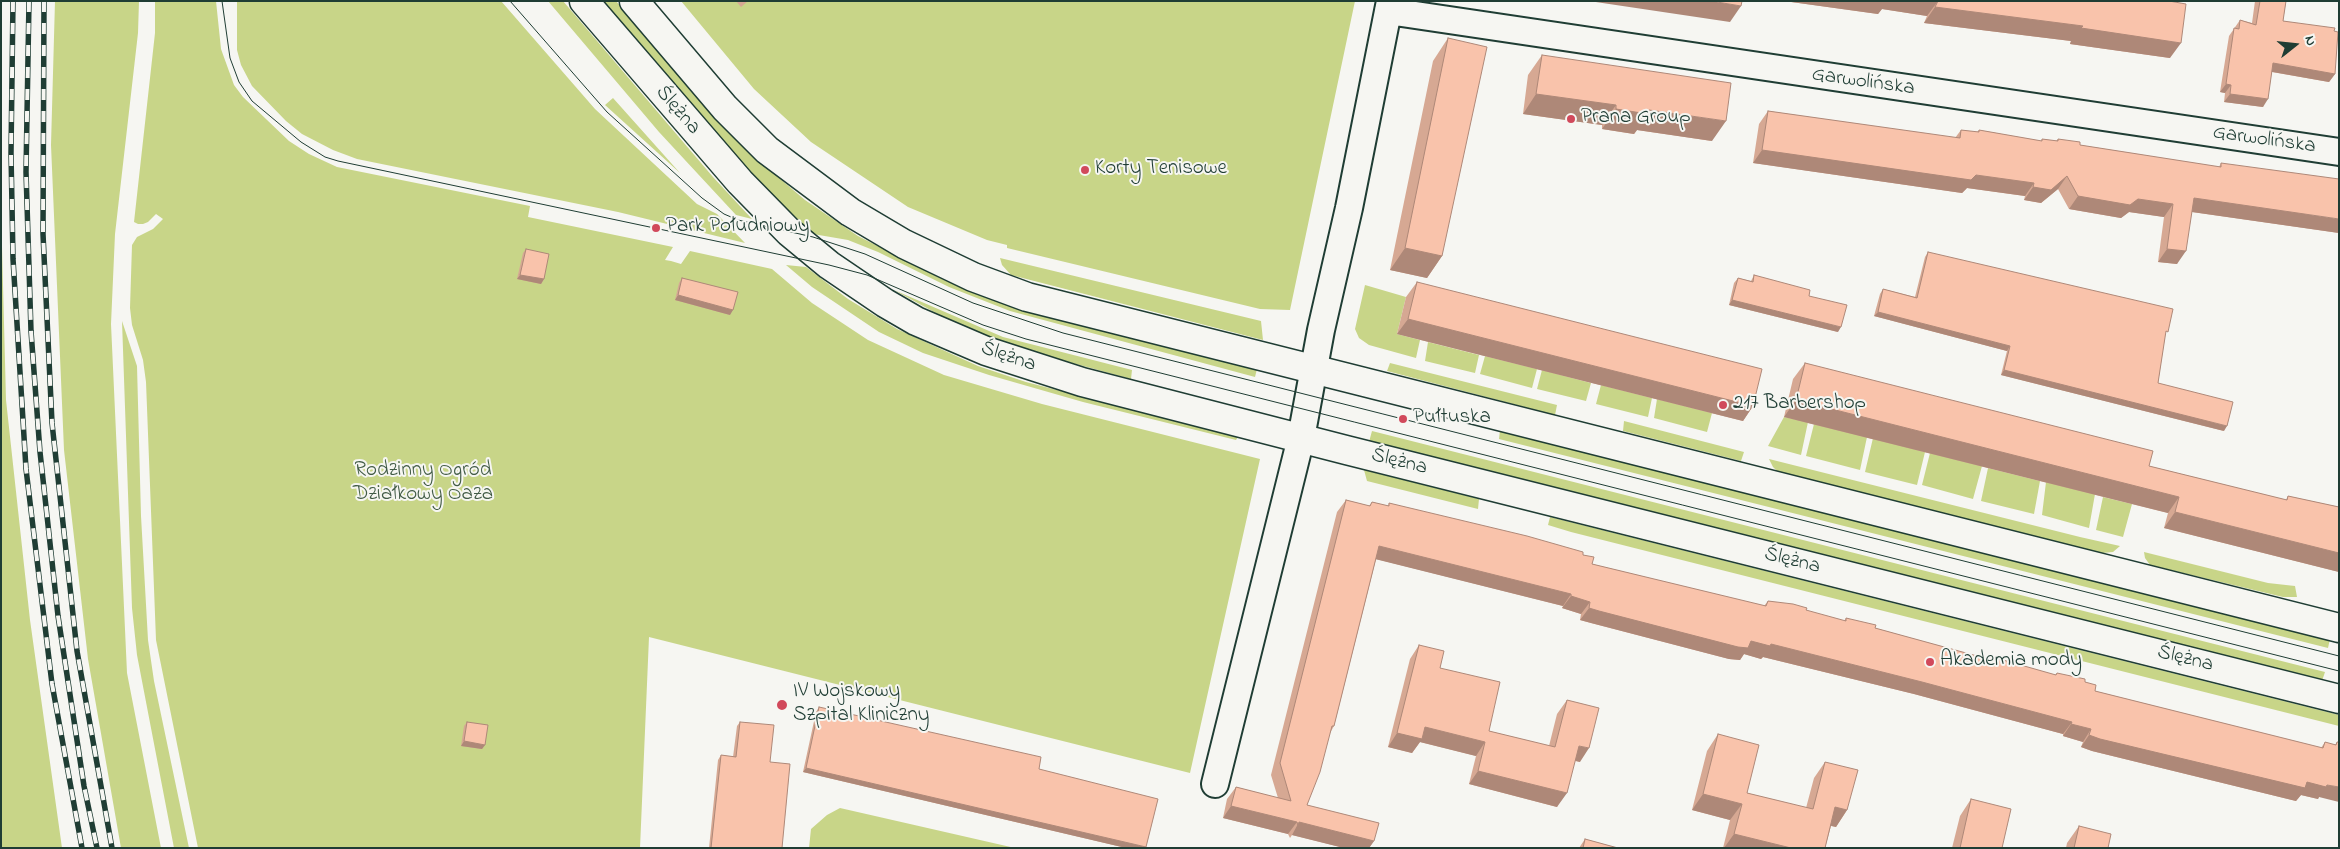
<!DOCTYPE html>
<html>
<head>
<meta charset="utf-8">
<style>
	body { margin:0 }
	#map { position:relative; width:2340px; height:849px; overflow:hidden; background:#f6f6f2; font-family:"Indie Flower",sans-serif }
	canvas { display:block }
	.frame { position:absolute; inset:0; border:2px solid #1f3d34; pointer-events:none }
	.north { position:absolute; left:2270px; top:20px; width:50px; height:50px; -webkit-text-stroke:4px #f6f6f2; paint-order:stroke; rotate:74deg; font-size:14px; font-weight:700; line-height:20px; text-align:center; color:#1f3d34 }
	.north::after { content:''; display:block; margin:auto; width:18px; height:22px; background:#1f3d34; clip-path:polygon(50% 0,100% 100%,50% 72%,0 100%) }
</style>
</head>
<body>
<div id="map">
<canvas width="2340" height="849"></canvas>
<div class="frame"></div>
<div class="north">N</div>
</div>
<script>
const ctx = document.querySelector('canvas').getContext('2d');
ctx.lineJoin = 'round';
function paint(path, color) { ctx.fillStyle = color; ctx.fill(path, 'evenodd'); }
const shape = rows => new Path2D(rows.map(r => 'M' + r).join(''));
function trace(path, color, width, dash) { ctx.strokeStyle = color; ctx.lineWidth = width; ctx.lineCap = dash ? 'butt' : 'round'; ctx.setLineDash(dash || []); ctx.stroke(path); }
function label(font, color, halo, rows, align = 'center') {
  ctx.font = font + ' "Indie Flower",sans-serif'; ctx.lineWidth = 4; ctx.setLineDash([]); ctx.textBaseline = 'middle'; ctx.strokeStyle = halo; ctx.fillStyle = color; for (const [text, x, y, turn = 0] of rows) {
    ctx.save(); ctx.translate(x, y); ctx.rotate((+turn || 0) * Math.PI / 180); ctx.textAlign = isNaN(turn) ? turn : align; if (halo) ctx.strokeText(text, 0, 0); ctx.fillText(text, 0, 0); ctx.restore();
  }
}
paint(shape([
	[55,1,139,1,138,33,115,234,111,324,127,673,161,848,121,848,88,659,64,450,51,145],
	[155,1,216,1,221,49,234,85,243,97,289,141,309,154,337,167,530,206,528,217,673,247,665,260,671,261,681,264,690,251,772,269,812,303,868,340,944,375,1042,404,1260,459,1190,773,649,637,640,848,198,848,156,640,146,382,143,360,132,325,130,308,132,245,137,237,153,229,163,219,156,214,148,222,143,224,138,224,134,222,155,33],
	[237,1,501,1,595,109,697,204,717,214,745,243,618,212,357,159,333,150,302,134,286,121,252,86,241,65,237,50],
	[548,1,563,1,713,177,752,219,736,215,659,132],
	[601,1,616,1,703,104,758,160,805,200,858,236,944,280,1001,303,1257,369,1255,377,1010,311,949,287,878,252,848,240,813,234,761,184,715,134],
	[681,1,1355,1,1290,310,1260,309,1007,248,1007,245,987,240,908,207,811,142,754,89],
	[613,98,680,173,605,105],
	[1,208,6,400,30,620,62,848,1,848],
	[1000,258,1261,321,1263,340,1011,275,1002,265],
	[786,265,806,267,848,299,897,329,978,366,1026,382,1238,437,1236,440,1083,402,989,375,923,353,879,332,812,287],
	[1365,285,1406,297,1397,334,1420,340,1416,358,1369,345,1359,338,1355,329],
	[894,290,1003,337,1132,370,1131,379,1032,352,988,337,954,323],
	[122,321,137,366,141,516,148,640,154,681,189,848,174,848,137,655,132,608],
	[1428,342,1479,355,1475,373,1425,361],
	[1485,356,1537,369,1532,388,1480,374],
	[1390,363,1557,405,1555,415,1387,371],
	[1542,370,1591,383,1586,401,1537,389],
	[1601,385,1652,398,1648,417,1596,404],
	[1657,399,1712,413,1707,432,1654,418],
	[1784,417,1808,422,1801,455,1768,446],
	[1624,421,1744,452,1741,461,1623,431],
	[1814,424,1867,437,1860,470,1806,456],
	[1500,430,2330,639,2328,648,1499,439],
	[1372,431,2325,672,2322,681,1369,442],
	[1873,438,1925,452,1917,485,1865,472],
	[1930,453,1982,466,1973,499,1922,485],
	[1769,459,2080,537,2120,546,2113,552,2102,553,1777,471,1773,467],
	[1988,468,2040,481,2034,514,1981,501],
	[1364,470,1479,499,1478,509,1371,482,1367,481],
	[2046,482,2095,494,2089,528,2042,515],
	[2103,497,2132,504,2123,537,2096,530],
	[1550,517,2339,715,2339,726,1571,532,1548,525],
	[2144,552,2268,583,2295,586,2297,597,2283,597,2150,565,2145,558],
	[840,808,1015,848,809,848,811,829,827,815]
]), '#c8d588');
const minor = shape([
	[1388,11,2339,152],
	[1215,784,1301,438,1321,330,1349,208,1390,1]
]);
const secondary = shape([
	[584,1,740,182,789,232,829,265,885,303,916,321,986,351,1082,382,1346,450,2339,699],
	[634,1,725,108,767,150,850,212,904,244,973,277,1027,297,2339,628]
]);
trace(minor, '#1f3d34', 30);
trace(secondary, '#1f3d34', 31);
trace(minor, '#f6f6f2', 26);
trace(secondary, '#f6f6f2', 28);
trace(shape([
	[222,1,230,58,239,82,252,101,301,142,325,157,338,161,829,265,867,275,983,325,1026,339,2339,671],
	[510,1,607,112,702,198,724,214,738,220,813,237,865,254,973,303,1063,333,2339,656]
]), '#1f3d34', 1);
const rail = shape([
	[13,1,11,153,13,259,26,469,52,684,82,848],
	[29,1,26,172,31,331,40,452,58,616,84,786,97,848],
	[44,1,43,234,52,423,77,651,112,848]
]);
trace(rail, '#1f3d34', 5.5);
trace(rail, '#f6f6f2', 4, [11]);
paint(shape([
	[736,1,748,1,741,7],
	[1784,1,2169,1,2170,58,2070,44,2071,41,1924,23,1927,16,1882,9,1878,14],
	[2255,1,2286,1,2283,21,2334,31,2335,74,2329,82,2272,72,2263,107,2224,102,2225,93,2220,92,2229,36,2240,20,2252,23],
	[1448,38,1442,256,1427,278,1390,270,1433,61],
	[1542,55,1712,141,1637,130,1634,134,1602,129,1602,125,1523,114,1528,75],
	[1768,111,1955,138,1961,130,1977,132,1979,130,2041,141,2042,139,2056,141,2058,139,2080,145,2219,167,2221,163,2339,233,2192,212,2177,264,2158,262,2164,217,2129,212,2121,218,2069,209,2058,189,2041,203,2024,200,2025,196,1967,188,1962,193,1753,163,1759,124],
	[526,249,544,279,541,284,517,279,523,253],
	[1928,252,2165,336,2158,383,2224,431,2001,375,2007,351,1874,316,1880,294,1883,289,1915,297,1925,257],
	[1754,275,1809,296,1838,332,1729,305,1734,283,1738,278,1751,281],
	[682,278,730,315,675,300,679,283],
	[1417,282,1753,406,1743,421,1397,334,1406,297],
	[1805,363,2149,466,2286,500,2288,496,2339,507,2339,572,2164,528,2168,513,1784,417,1793,379],
	[1346,500,1369,506,1372,502,1388,506,1389,503,1583,555,1592,564,1764,606,1768,601,1844,621,1846,618,1875,628,1987,659,1989,656,2055,675,2057,673,2085,682,2095,691,2321,748,2325,742,2335,745,2337,742,2319,797,2318,799,2301,795,2296,801,2092,751,2081,747,2083,742,2063,736,2063,734,1914,694,1763,657,1761,659,1744,654,1740,660,1729,659,1591,623,1580,620,1581,614,1562,608,1563,606,1376,559,1334,726,1330,733,1307,805,1374,841,1369,848,1344,848,1292,835,1290,838,1288,834,1223,818,1227,799,1236,787,1278,798,1271,775,1337,512],
	[1419,645,1440,668,1489,731,1549,746,1557,714,1567,700,1580,762,1575,761,1557,807,1469,784,1476,756,1420,742,1412,753,1388,747,1410,659],
	[819,707,1145,848,1126,848,803,772,816,712],
	[467,722,485,745,482,749,461,746,464,726],
	[740,722,770,762,782,848,709,848,718,760,721,755,733,757,737,726],
	[1718,734,1747,793,1806,808,1814,778,1825,762,1847,810,1836,827,1831,826,1825,848,1723,848,1730,820,1692,810,1707,751],
	[1971,799,2002,848,1952,848,1960,816],
	[2079,826,2108,848,2066,848,2067,843],
	[1585,839,1618,848,1579,848]
]), '#d6a893');
paint(shape([
	[1589,1,1711,1,1741,6,1730,22],
	[1784,1,1938,1,1927,16,1882,9,1878,14],
	[1935,7,2083,26,2181,43,2170,58,2070,44,2071,41,1924,23],
	[2273,63,2335,74,2329,82,2267,71],
	[2226,84,2231,85,2225,93,2220,92],
	[1536,94,1616,105,1602,125,1523,114],
	[2230,94,2268,99,2263,107,2224,102],
	[1616,109,1649,110,1726,121,1712,141,1637,130,1634,134,1602,129],
	[1762,150,1976,175,2034,183,2025,196,1967,188,1962,193,1753,163],
	[2067,176,2058,189,2041,203,2024,200,2033,187],
	[2078,196,2138,199,2173,204,2164,217,2129,212,2121,218,2069,209],
	[2194,198,2339,219,2339,233,2185,211],
	[1405,248,1442,256,1427,278,1390,270],
	[2167,249,2186,251,2177,264,2158,262],
	[520,275,544,279,541,284,517,279],
	[678,295,733,310,730,315,675,300],
	[1732,300,1841,327,1838,332,1729,305],
	[1878,312,2010,346,2007,351,1874,316],
	[1408,319,1753,406,1743,421,1397,334],
	[2004,370,2227,426,2224,431,2001,375],
	[1796,400,2179,497,2168,513,1784,417],
	[2175,512,2339,553,2339,572,2164,528],
	[1379,546,1571,594,1563,606,1371,558],
	[1571,596,1590,602,1581,614,1562,608],
	[1589,608,1751,641,1771,644,1922,682,2072,722,2063,734,1914,694,1763,657,1761,659,1744,654,1740,660,1729,659,1591,623,1580,620],
	[2071,724,2091,729,2083,742,2063,736],
	[1425,727,1485,742,1476,756,1420,742,1412,753,1388,747,1397,733],
	[2089,735,2307,782,2327,785,2339,787,2339,802,2319,797,2318,799,2301,795,2296,801,2092,751,2081,747],
	[464,741,485,745,482,749,461,746],
	[1579,746,1589,748,1580,762,1569,759],
	[806,768,1146,847,1126,848,803,772],
	[1478,771,1567,793,1557,807,1469,784],
	[1703,794,1742,804,1730,820,1692,810],
	[1231,806,1297,822,1288,834,1223,818],
	[1835,807,1847,810,1836,827,1824,824],
	[1299,822,1374,841,1369,848,1344,848,1292,835],
	[1734,834,1791,848,1724,848]
]), '#ae8878');
const building = shape([
	[1711,1,1742,1,1741,6,1711,1],
	[1938,1,2169,1,2186,4,2181,43,2081,28,2083,26,1935,7,1938,1],
	[2260,1,2286,1,2283,21,2335,28,2334,31,2338,32,2335,74,2273,63,2268,99,2230,94,2231,85,2226,84,2234,28,2239,29,2240,20,2256,25,2260,1],
	[1448,38,1487,47,1442,256,1405,248,1448,38],
	[1542,55,1731,83,1726,121,1649,110,1648,114,1616,109,1616,105,1536,94,1542,55],
	[1768,111,1960,138,1961,130,1979,132,1979,130,2042,141,2042,139,2058,141,2058,139,2080,142,2080,145,2221,167,2221,163,2339,179,2339,219,2194,198,2186,251,2167,249,2173,204,2138,199,2130,205,2078,196,2067,176,2051,190,2033,187,2034,183,1976,175,1971,180,1762,150,1768,111],
	[526,249,549,254,544,279,520,275,526,249],
	[1928,252,2173,309,2168,332,2166,331,2158,383,2233,402,2227,426,2004,370,2010,346,1878,312,1883,289,1917,298,1928,252],
	[1754,275,1810,290,1809,296,1847,305,1841,327,1732,300,1738,278,1753,282,1754,275],
	[682,278,738,292,733,310,678,295,682,278],
	[1417,282,1762,369,1753,406,1408,319,1417,282],
	[1805,363,2153,451,2149,466,2287,500,2288,496,2339,507,2339,553,2175,512,2179,497,1796,400,1805,363],
	[1346,500,1370,506,1372,502,1389,506,1389,503,1527,536,1583,552,1583,555,1594,557,1592,564,1766,606,1768,601,1793,604,1807,608,1806,610,1846,621,1846,618,1876,625,1875,628,1988,659,1989,656,2056,675,2057,673,2085,679,2085,682,2096,685,2095,691,2323,748,2325,742,2336,745,2337,742,2339,742,2339,787,2327,785,2326,787,2307,782,2305,788,2100,739,2089,735,2091,729,2071,724,2072,722,1922,682,1771,644,1770,646,1751,641,1748,648,1738,647,1599,611,1589,608,1590,602,1571,596,1571,594,1379,546,1334,726,1332,726,1320,772,1307,805,1379,823,1374,841,1299,822,1298,826,1297,822,1231,806,1236,787,1291,801,1280,763,1346,500],
	[1419,645,1444,651,1440,668,1500,682,1489,731,1555,747,1567,700,1599,708,1589,748,1579,746,1567,793,1478,771,1485,742,1425,727,1422,739,1397,733,1419,645],
	[819,707,1041,757,1039,769,1158,799,1146,847,806,768,819,707],
	[467,722,488,725,485,745,464,741,467,722],
	[740,722,774,725,770,762,790,764,782,848,711,848,721,755,736,757,740,722],
	[1718,734,1759,745,1747,793,1813,809,1825,762,1858,770,1847,810,1835,807,1825,848,1791,848,1734,834,1742,804,1703,794,1718,734],
	[1971,799,2011,809,2002,848,1960,848,1971,799],
	[2079,826,2111,834,2108,848,2074,848,2079,826],
	[1585,839,1618,848,1583,848,1585,839]
]);
paint(building, '#f9c3ab');
trace(building, '#ae8878', 1);
for (const [x, y, r, color] of [
	[1571,119,5,"#d1495b"],
	[1085,170,5,"#d1495b"],
	[656,228,5,"#d1495b"],
	[1723,405,5,"#d1495b"],
	[1403,419,5,"#d1495b"],
	[1930,662,5,"#d1495b"],
	[782,705,6,"#d1495b"]
]) { const dot = new Path2D(); dot.arc(x, y, r, 0, 2 * Math.PI); ctx.fillStyle = color; ctx.fill(dot); trace(dot, '#f6f6f2', 2); }
label('21px', '#1f3d34', '#f6f6f2', [
	["Garwolińska",1863,83,8],
	["Ślężna",677,111,49],
	["Garwolińska",2264,141,8],
	["Ślężna",1008,358,19],
	["Ślężna",1399,463,14],
	["Ślężna",1792,562,14],
	["Ślężna",2185,660,14]
]);
label('21px', '#1f3d34', '#f6f6f2', [
	["Prana Group",1581,119],
	["Korty Tenisowe",1095,170],
	["Park Południowy",666,228],
	["217 Barbershop",1733,405],
	["Pułtuska",1413,419],
	["Akademia mody",1940,662],
	["IV Wojskowy",793,693],
	["Szpital Kliniczny",793,717]
], 'left');
label('21px', '#415b45', '#f6f6f2', [
	["Rodzinny Ogród",423,472],
	["Działkowy Oaza",423,496]
]);
</script>
</body>
</html>
